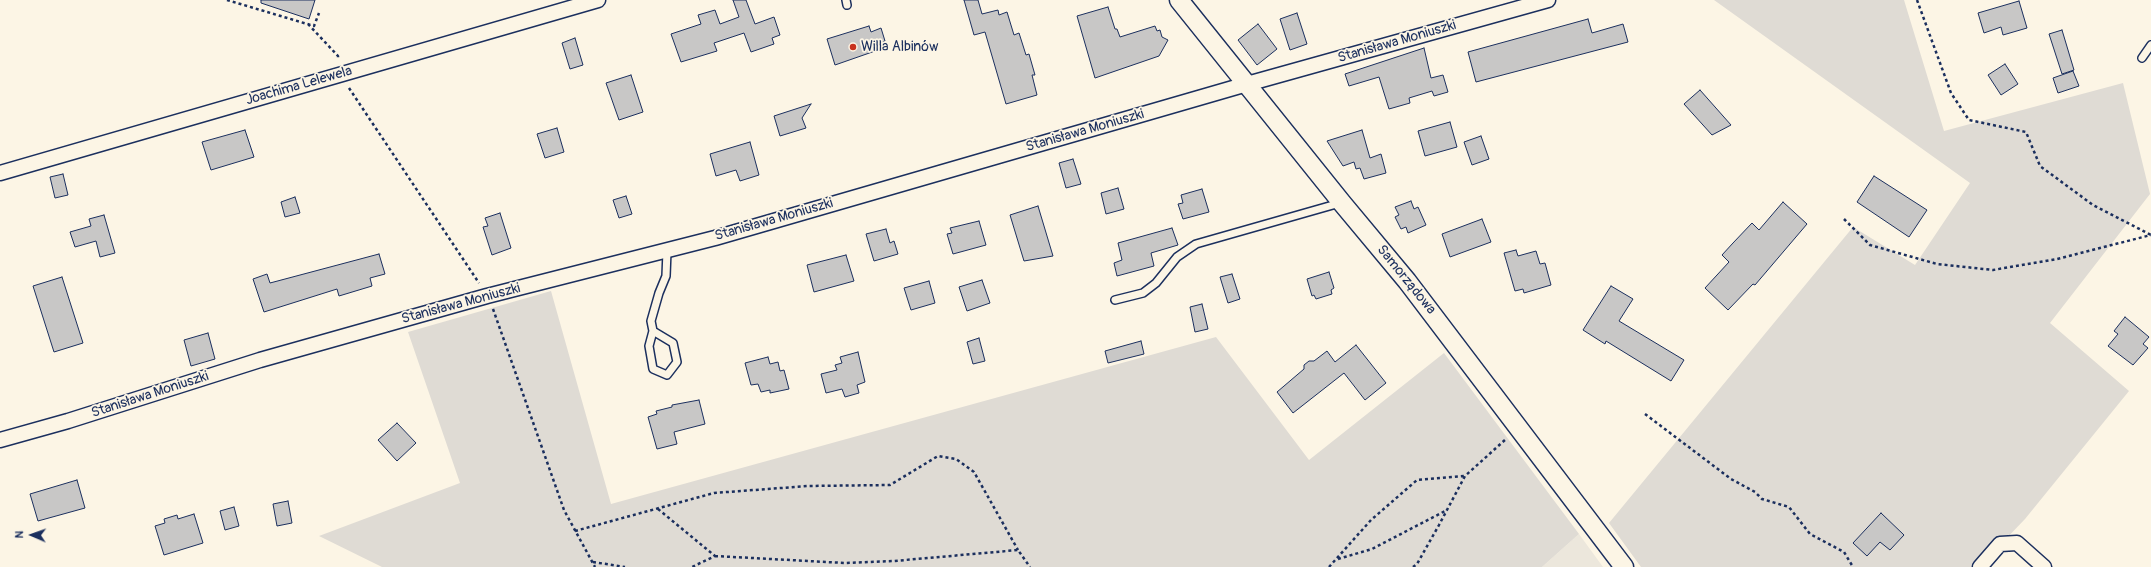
<!DOCTYPE html>
<html>
<head>
<meta charset="utf-8">
<style>
	body { margin:0 }
	#map { position:relative; width:2151px; height:567px; overflow:hidden; background:#fcf5e5; font-family:Pangolin,sans-serif }
	canvas { display:block }
	.north { position:absolute; left:12px; top:515px; width:40px; height:40px; -webkit-text-stroke:3px #fcf5e5; paint-order:stroke; rotate:272deg; font-size:11px; font-weight:700; line-height:16px; text-align:center; color:#1b2f5e }
	.north::after { content:''; display:block; margin:auto; width:14px; height:18px; background:#1b2f5e; clip-path:polygon(50% 0,100% 100%,50% 72%,0 100%) }
</style>
</head>
<body>
<div id="map">
<canvas width="2151" height="567"></canvas>
<div class="north">N</div>
</div>
<script>
const ctx = document.querySelector('canvas').getContext('2d');
ctx.lineJoin = 'round';
function paint(path, color) { ctx.fillStyle = color; ctx.fill(path, 'evenodd'); }
const shape = rows => new Path2D(rows.map(r => 'M' + r).join(''));
function trace(path, color, width, dash) { ctx.strokeStyle = color; ctx.lineWidth = width; ctx.lineCap = dash ? 'butt' : 'round'; ctx.setLineDash(dash || []); ctx.stroke(path); }
function label(font, color, halo, rows, align = 'center') {
  ctx.font = font + ' Pangolin,sans-serif'; ctx.lineWidth = 3.5; ctx.setLineDash([]); ctx.textBaseline = 'middle'; ctx.strokeStyle = halo; ctx.fillStyle = color; for (const [text, x, y, turn = 0] of rows) {
    ctx.save(); ctx.translate(x, y); ctx.rotate((+turn || 0) * Math.PI / 180); ctx.textAlign = isNaN(turn) ? turn : align; if (halo) ctx.strokeText(text, 0, 0); ctx.fillText(text, 0, 0); ctx.restore();
  }
}
paint(shape([
	[1579,534,1603,567,1542,567]
]), '#ece7dc');
paint(shape([
	[1714,0,1904,0,1944,131,2123,83,2150,194,2050,323,2129,391,2025,519,1979,567,1641,567,1609,523,1853,227,1915,265,1970,183],
	[551,291,611,504,1216,337,1309,460,1444,353,1579,534,1542,567,382,567,319,536,460,483,408,332]
]), '#dfdbd4');
const building = shape([
	[261,0,315,0,309,19,261,3,261,0],
	[733,0,746,0,755,24,774,17,780,35,772,38,774,44,751,52,744,33,714,43,717,51,681,62,671,34,701,24,698,15,715,10,720,24,739,17,733,0],
	[964,0,978,0,982,14,998,10,999,15,1007,12,1014,35,1019,33,1026,55,1029,54,1035,75,1032,75,1037,95,1006,104,985,32,974,35,964,0],
	[2019,1,2027,28,2003,35,2001,27,1984,33,1978,13,2019,1],
	[1108,7,1115,29,1117,29,1120,37,1155,26,1157,31,1160,30,1162,37,1168,40,1159,56,1095,78,1077,16,1108,7],
	[1297,13,1307,44,1290,50,1280,19,1297,13],
	[1588,19,1592,33,1623,24,1628,42,1476,82,1468,52,1588,19],
	[1258,24,1277,49,1257,65,1238,40,1258,24],
	[869,26,871,32,881,28,885,41,876,44,878,50,835,65,827,39,869,26],
	[2062,30,2074,70,2062,74,2049,34,2062,30],
	[575,38,583,65,570,69,562,43,575,38],
	[1424,48,1431,78,1443,75,1448,92,1434,96,1432,91,1409,98,1410,103,1389,109,1379,77,1349,86,1345,74,1424,48],
	[2005,64,2018,84,2001,95,1988,75,2005,64],
	[2073,71,2079,86,2058,93,2053,78,2073,71],
	[631,75,643,112,619,120,606,83,631,75],
	[1700,90,1731,125,1712,135,1684,104,1700,90],
	[811,104,802,118,806,128,780,136,774,116,811,104],
	[1450,122,1457,147,1425,156,1418,131,1450,122],
	[557,128,564,152,545,158,537,134,557,128],
	[245,130,254,157,211,170,202,142,245,130],
	[1362,130,1370,158,1381,154,1386,173,1364,179,1360,168,1356,169,1354,162,1343,166,1327,141,1362,130],
	[1481,136,1489,159,1472,165,1464,142,1481,136],
	[750,142,759,175,740,181,736,170,716,176,710,154,750,142],
	[1073,159,1081,184,1066,188,1059,163,1073,159],
	[63,174,68,195,55,198,50,177,63,174],
	[1874,176,1927,210,1909,237,1857,202,1874,176],
	[1118,188,1124,209,1106,214,1101,193,1118,188],
	[1202,189,1209,212,1183,219,1178,204,1183,203,1181,195,1202,189],
	[626,196,632,214,619,218,613,200,626,196],
	[295,197,300,213,285,217,281,202,295,197],
	[1411,201,1414,209,1418,207,1426,225,1408,233,1406,227,1401,229,1395,217,1399,215,1395,207,1411,201],
	[1783,202,1807,224,1755,285,1753,284,1728,310,1705,288,1729,262,1722,255,1733,243,1752,223,1759,230,1783,202],
	[1038,206,1053,256,1024,261,1010,215,1038,206],
	[500,213,511,248,492,255,483,227,488,226,485,218,500,213],
	[104,215,115,253,100,257,96,241,75,247,70,232,91,226,89,219,104,215],
	[1482,219,1491,242,1450,257,1442,234,1482,219],
	[979,221,986,245,953,254,947,234,952,233,950,228,979,221],
	[1172,228,1178,245,1151,253,1154,266,1117,276,1114,263,1122,260,1118,243,1172,228],
	[886,229,890,243,894,241,898,254,874,261,866,234,886,229],
	[1516,250,1518,256,1536,251,1540,264,1545,263,1551,285,1524,293,1523,289,1515,291,1504,253,1516,250],
	[379,254,385,274,370,278,372,286,339,296,337,289,264,312,253,279,267,274,270,283,379,254],
	[846,255,854,281,814,292,807,265,846,255],
	[1329,272,1334,288,1331,290,1332,294,1316,299,1314,295,1312,296,1307,279,1329,272],
	[1232,274,1240,299,1228,303,1220,277,1232,274],
	[62,277,83,343,54,352,33,286,62,277],
	[982,280,990,303,967,311,959,287,982,280],
	[929,281,935,303,911,310,904,288,929,281],
	[1611,286,1633,299,1619,321,1684,360,1671,381,1606,341,1605,344,1583,330,1611,286],
	[1202,304,1208,329,1195,332,1190,307,1202,304],
	[2125,317,2149,337,2143,344,2148,348,2133,365,2108,346,2118,334,2114,331,2125,317],
	[208,333,215,359,191,366,184,340,208,333],
	[979,338,985,361,973,364,967,342,979,338],
	[1141,341,1144,354,1108,363,1105,351,1141,341],
	[1356,345,1386,383,1365,400,1344,373,1293,413,1277,392,1304,369,1304,365,1309,361,1314,361,1327,351,1335,362,1356,345],
	[858,352,865,382,857,385,859,393,845,397,842,389,826,393,821,374,837,370,835,365,842,363,840,357,858,352],
	[768,357,770,364,778,362,780,371,784,370,789,389,770,393,770,390,761,392,758,384,751,385,745,363,768,357],
	[699,400,705,424,674,432,677,444,657,449,648,417,657,414,656,411,672,407,672,405,699,400],
	[397,423,416,443,397,461,378,440,397,423],
	[77,480,85,508,38,521,30,494,77,480],
	[288,501,292,523,277,526,273,504,288,501],
	[234,507,239,526,225,530,220,511,234,507],
	[1881,513,1904,535,1890,550,1880,542,1867,556,1853,543,1881,513],
	[194,514,203,543,164,555,155,526,165,523,164,519,177,515,178,519,194,514]
]);
paint(building, '#c8c7c6');
trace(building, '#1b2f5e', 1);
const service = shape([
	[846,0,847,5],
	[2142,58,2151,45],
	[1115,300,1143,293,1156,283,1177,257,1196,244,1340,203],
	[653,331,673,343,677,362,667,375,653,369,649,346,653,331,651,321,659,293,666,276,667,251]
]);
const minor = shape([
	[0,173,598,0],
	[0,440,68,421,260,360,487,296,715,238,1247,84,1548,0],
	[1980,567,2000,544,2017,543,2044,567]
]);
const tertiary = shape([
	[1179,0,1342,203,1407,281,1624,567]
]);
trace(service, '#1b2f5e', 10);
trace(minor, '#1b2f5e', 17);
trace(tertiary, '#1b2f5e', 21);
trace(shape([
	[227,0,314,26,319,13],
	[1917,0,1951,93,1969,120,2026,132,2040,166,2093,205,2151,235],
	[308,24,338,56,338,60],
	[349,88,479,283],
	[1844,219,1870,245,1937,264,1993,270,2057,259,2151,235],
	[493,309,564,510,595,567],
	[1645,414,1731,479,1755,492,1762,499,1789,507,1810,534,1844,552,1853,567],
	[658,509,715,556,692,567],
	[575,531,714,493,808,486,890,485,938,456,956,459,974,472,1018,550],
	[715,556,845,563,894,561,1018,550,1030,567],
	[1338,559,1372,549,1447,510],
	[593,562,625,567],
	[1329,567,1371,520,1417,480,1464,476],
	[1413,567,1417,564,1439,525,1465,476,1506,439]
]), '#1b2f5e', 2.5, [3, 3]);
trace(service, '#fcf5e5', 7);
trace(minor, '#fcf5e5', 14);
trace(tertiary, '#fcf5e5', 18);
for (const [x, y, r, color] of [
	[853,47,4,"#c8321e"]
]) { const dot = new Path2D(); dot.arc(x, y, r, 0, 2 * Math.PI); ctx.fillStyle = color; ctx.fill(dot); trace(dot, '#fcf5e5', 1.5); }
label('14px', '#1b2f5e', '#fcf5e5', [
	["Stanisława Moniuszki",1397,42,-16],
	["Joachima Lelewela",299,86,-16],
	["Stanisława Moniuszki",1085,131,-16],
	["Stanisława Moniuszki",774,220,-16],
	["Samorządowa",1406,280,51],
	["Stanisława Moniuszki",461,304,-15],
	["Stanisława Moniuszki",150,395,-18]
]);
label('14px', '#1b2f5e', '#fcf5e5', [
	["Willa Albinów",861,47]
], 'left');
</script>
</body>
</html>
